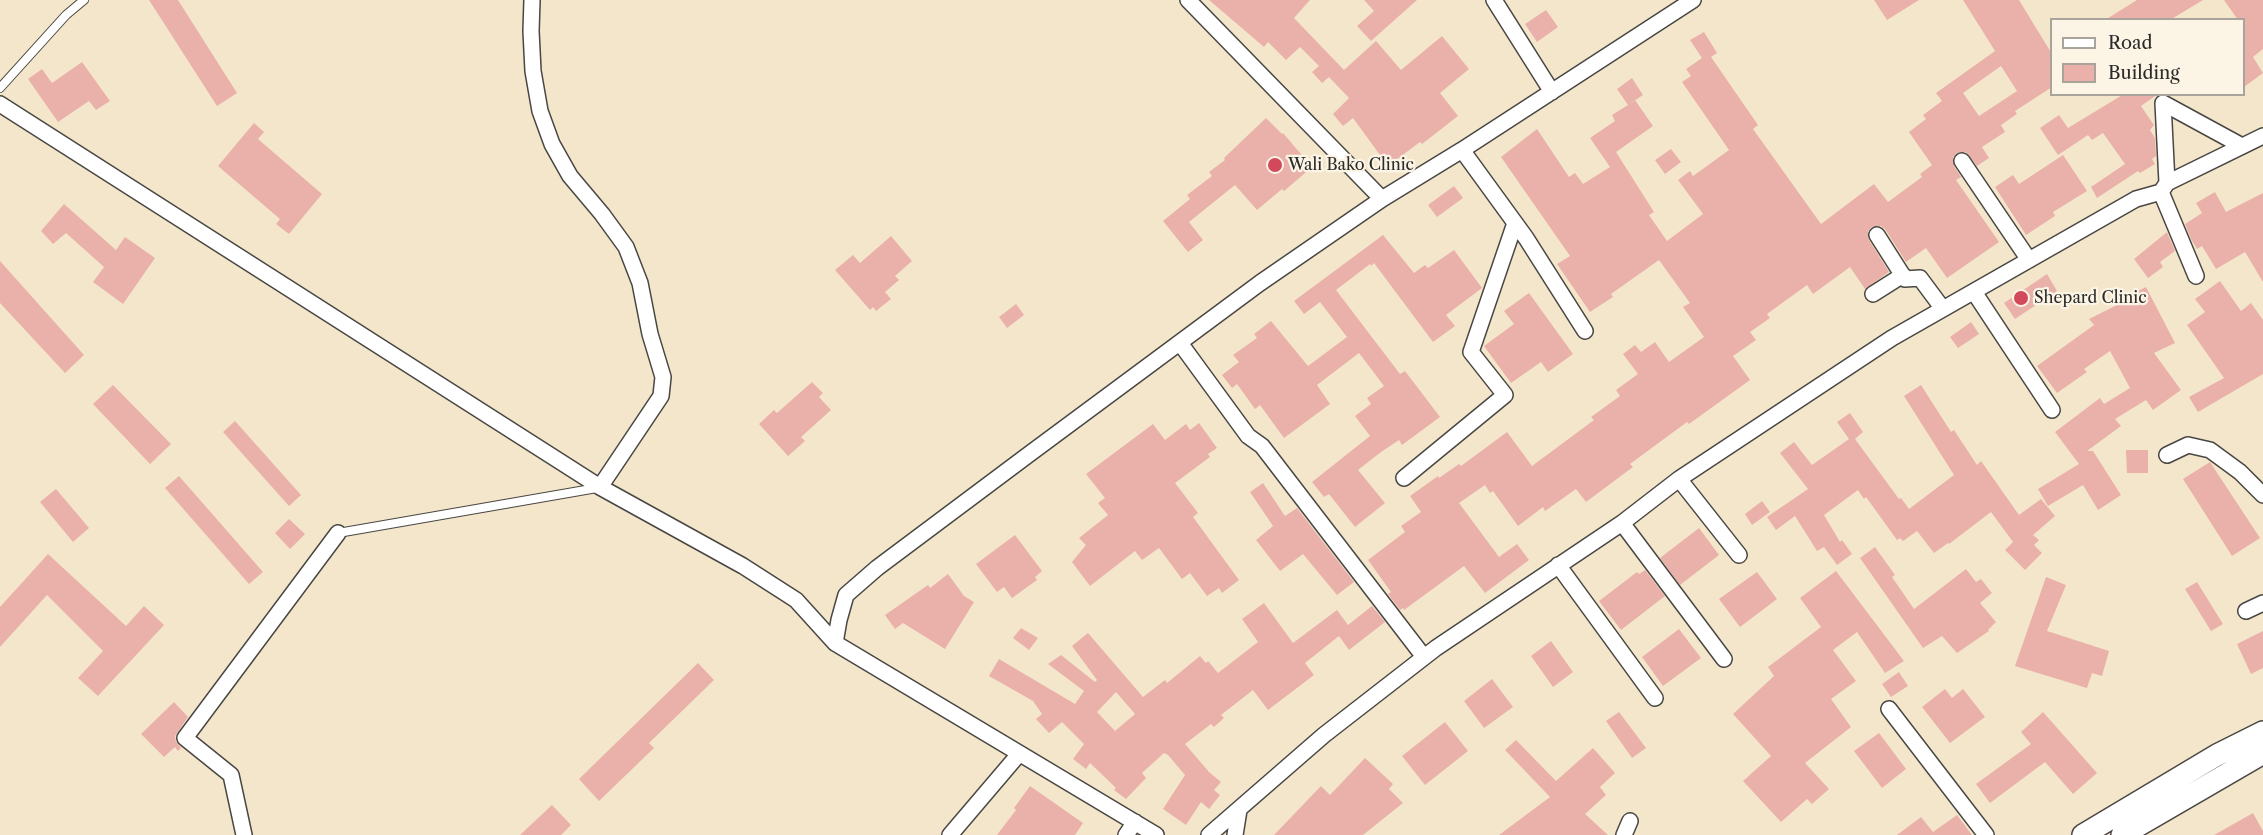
<!DOCTYPE html>
<html>
<head>
<meta charset="utf-8">
<style>
	body { margin:0 }
	#map { position:relative; width:2263px; height:835px; overflow:hidden; background:#f4e6cb; font-family:"Libre Caslon Text",serif }
	canvas { display:block }
	.legend { position:absolute; left:2050px; top:18px; width:195px; height:78px; box-sizing:border-box; background:#fcf5e5; border:2px solid #a8a49b; margin:0; padding:8px 10px; list-style:none; font-size:18px; color:#2b2b2b }
	.legend li { display:flex; align-items:center; gap:12px; height:30px }
	.legend b { width:30px; border:2px solid #a8a49b }
</style>
</head>
<body>
<div id="map">
<canvas width="2263" height="835"></canvas>
<ul class="legend">
<li><b style="height:8px;background:#fff"></b>Road</li>
<li><b style="height:16px;background:#eab1ab"></b>Building</li>
</ul>
</div>
<script>
const ctx = document.querySelector('canvas').getContext('2d');
ctx.lineJoin = 'round';
function paint(path, color) { ctx.fillStyle = color; ctx.fill(path, 'evenodd'); }
const shape = rows => new Path2D(rows.map(r => 'M' + r).join(''));
function trace(path, color, width, dash) { ctx.strokeStyle = color; ctx.lineWidth = width; ctx.lineCap = dash ? 'butt' : 'round'; ctx.setLineDash(dash || []); ctx.stroke(path); }
function label(font, color, halo, rows, align = 'center') {
  ctx.font = font + ' "Libre Caslon Text",serif'; ctx.lineWidth = 4.5; ctx.setLineDash([]); ctx.textBaseline = 'middle'; ctx.strokeStyle = halo; ctx.fillStyle = color; for (const [text, x, y, turn = 0] of rows) {
    ctx.save(); ctx.translate(x, y); ctx.rotate((+turn || 0) * Math.PI / 180); ctx.textAlign = isNaN(turn) ? turn : align; if (halo) ctx.strokeText(text, 0, 0); ctx.fillText(text, 0, 0); ctx.restore();
  }
}
paint(shape([
	[149,0,178,0,237,93,217,106],
	[1209,0,1310,0,1294,18,1344,70,1376,41,1401,70,1442,36,1469,69,1440,93,1458,116,1422,144,1420,142,1388,166,1353,118,1343,126,1333,114,1349,98,1329,77,1322,83,1312,72,1319,66,1300,47,1286,60,1268,42,1264,47],
	[1364,0,1417,0,1371,41,1357,26,1374,11],
	[1874,0,1919,0,1887,20],
	[1963,0,2019,0,2052,54,2052,87,2015,111,2017,114,2001,125,2005,132,1982,147,1989,158,1977,166,1966,152,1957,153,1953,157,1954,166,1961,177,1956,180,1999,242,1947,278,1926,248,1906,262,1885,229,1881,226,1872,227,1868,231,1869,240,1889,272,1865,289,1850,267,1813,294,1807,285,1767,314,1770,318,1750,332,1756,340,1733,356,1750,380,1689,424,1687,422,1630,464,1633,467,1586,502,1576,489,1545,511,1543,507,1518,526,1493,491,1490,493,1485,485,1459,503,1499,557,1517,544,1529,560,1485,593,1464,566,1404,610,1403,608,1400,610,1388,594,1391,592,1368,560,1405,532,1401,526,1421,512,1410,496,1438,476,1439,478,1459,464,1461,466,1507,432,1532,466,1594,420,1591,417,1620,396,1616,390,1638,374,1623,354,1635,345,1641,352,1655,342,1669,362,1704,337,1683,307,1690,303,1659,260,1611,294,1613,297,1590,312,1557,264,1570,256,1501,157,1537,129,1569,177,1575,173,1583,184,1610,167,1590,138,1615,121,1612,115,1628,105,1617,89,1632,78,1643,95,1628,105,1635,100,1653,126,1616,152,1654,212,1649,215,1667,241,1703,214,1678,180,1690,171,1693,176,1729,150,1682,82,1691,76,1686,69,1702,58,1690,40,1704,32,1717,53,1711,57,1758,125,1753,129,1821,224,1874,184,1888,202,1922,177,1920,174,1932,165,1909,132,1926,119,1923,115,1942,101,1936,93,1995,51],
	[2001,66,2017,91,1979,116,1963,93],
	[2137,0,2203,0,2170,20,2105,20],
	[2224,0,2263,0,2263,49,2253,57,2263,73,2244,87,2244,20,2238,20],
	[1546,10,1558,27,1537,42,1525,24],
	[82,62,110,101,96,110,89,101,58,122,28,79,42,69,52,83],
	[2124,94,2158,94,2141,106,2154,125,2150,130,2155,138,2156,156,2152,159,2155,164,2140,173,2138,171,2097,198,2091,187,2125,164,2103,133,2092,140,2088,135,2058,155,2040,128,2059,115,2068,128],
	[1266,118,1282,134,1283,133,1312,167,1284,191,1282,189,1257,210,1235,185,1189,222,1203,240,1188,252,1163,221,1190,199,1187,195,1212,176,1209,172,1225,160,1224,158],
	[254,123,264,132,258,139,322,194,289,234,276,224,280,219,218,166],
	[1671,149,1681,162,1665,174,1655,160],
	[2063,155,2087,191,2053,212,2055,216,2026,235,1995,187,2013,175,2019,184],
	[1454,186,1463,198,1437,217,1428,205],
	[2215,192,2226,212,2263,193,2263,282,2245,252,2216,269,2202,246,2197,249,2191,239,2185,224,2202,213,2196,203],
	[64,204,116,250,125,237,155,258,123,304,93,282,104,267,66,233,53,244,41,231],
	[2167,232,2175,251,2160,262,2163,267,2148,278,2134,259],
	[1383,235,1414,273,1425,265,1428,268,1454,250,1482,288,1446,315,1455,326,1433,342,1374,263,1371,266,1370,264,1336,290,1400,374,1405,371,1440,417,1402,445,1399,440,1381,452,1358,470,1385,503,1355,527,1329,494,1324,497,1312,482,1370,436,1355,416,1371,404,1367,398,1384,386,1359,353,1317,385,1330,404,1284,438,1260,405,1255,409,1237,384,1232,388,1222,375,1239,362,1233,355,1257,338,1254,334,1271,321,1308,366,1347,337,1320,302,1304,314,1294,301],
	[891,236,912,261,895,276,899,280,885,292,891,299,876,311,873,307,870,310,835,270,853,255,860,263],
	[0,261,84,355,65,373,0,303],
	[2047,274,2057,291,2015,319,2004,303],
	[2220,281,2241,311,2251,303,2263,320,2263,374,2198,412,2189,397,2224,378,2187,325,2205,312,2195,299],
	[2146,287,2175,343,2154,353,2181,390,2153,410,2146,400,2115,419,2121,426,2087,451,2093,451,2121,495,2098,510,2083,485,2048,506,2038,489,2079,464,2055,432,2100,398,2104,404,2130,388,2110,351,2084,369,2087,372,2057,393,2037,366,2094,325,2089,319,2127,300,2126,297],
	[1529,293,1573,354,1548,372,1541,362,1511,383,1484,346,1514,324,1504,311],
	[1016,304,1024,315,1007,328,999,317],
	[1971,322,1979,334,1958,348,1950,337],
	[812,382,823,393,819,397,831,410,801,437,805,441,788,456,759,424,774,410,777,413],
	[113,385,171,444,150,464,93,404],
	[1921,385,1951,432,1954,430,1977,465,1981,461,2019,515,2041,499,2055,516,2033,535,2039,540,2034,545,2042,553,2025,570,2005,550,2013,542,1991,512,1949,544,1948,543,1934,553,1917,531,1903,541,1900,538,1897,540,1866,497,1864,499,1858,490,1824,515,1840,542,1842,540,1852,554,1837,565,1824,547,1817,551,1795,516,1776,530,1767,517,1808,489,1780,453,1794,442,1812,465,1849,439,1837,422,1850,413,1863,432,1855,439,1899,499,1901,498,1909,509,1954,475,1904,396],
	[235,421,301,495,289,506,223,432],
	[1199,423,1217,448,1208,454,1210,457,1175,483,1198,513,1193,517,1239,580,1222,593,1219,588,1207,596,1190,573,1182,579,1159,548,1142,560,1135,551,1090,586,1072,562,1086,545,1079,538,1108,515,1098,503,1105,498,1086,474,1153,424,1165,440,1186,424,1190,430],
	[2126,450,2148,450,2148,473,2127,473],
	[2210,462,2260,538,2232,556,2183,479],
	[179,476,263,572,249,584,165,488],
	[1263,483,1285,516,1297,508,1354,582,1337,595,1303,554,1280,571,1256,540,1273,526,1250,492],
	[56,489,89,528,73,542,40,502],
	[1762,501,1770,512,1752,525,1745,514],
	[289,519,305,534,290,549,275,533],
	[1699,528,1719,555,1680,585,1660,558],
	[1015,535,1042,571,1035,577,1037,580,1012,598,1004,587,997,592,976,564],
	[1875,547,1895,575,1892,577,1914,609,1966,569,1976,582,1981,579,1992,593,1980,603,1996,622,1988,630,1989,631,1957,653,1942,636,1923,648,1860,558],
	[48,554,126,626,144,606,164,625,98,696,78,678,103,651,47,595,0,647,0,607],
	[1645,570,1665,596,1621,630,1599,601,1637,572,1639,574],
	[1836,571,1904,661,1885,673,1857,632,1833,650,1856,681,1831,699,1851,727,1805,763,1829,789,1812,804,1807,799,1781,822,1743,781,1771,756,1733,714,1774,676,1768,667,1821,627,1800,598],
	[1757,572,1777,599,1740,627,1719,599],
	[948,574,964,596,974,602,945,649,903,623,895,629,885,615,928,585,930,588],
	[2046,577,2066,585,2047,631,2109,651,2102,676,2092,673,2087,688,2015,666],
	[2197,582,2223,624,2211,631,2185,589],
	[1264,603,1293,643,1337,610,1348,625,1372,606,1385,622,1349,650,1339,636,1305,663,1314,675,1268,710,1253,690,1221,715,1224,718,1214,727,1211,724,1185,744,1209,772,1221,782,1214,790,1220,795,1209,809,1201,802,1186,825,1163,809,1185,775,1168,755,1164,753,1142,773,1146,778,1126,799,1114,790,1116,788,1090,763,1086,769,1073,759,1084,744,1062,722,1049,733,1036,719,1042,714,1033,701,989,676,999,659,1075,704,1084,691,1048,664,1061,655,1095,682,1097,680,1072,646,1088,633,1143,697,1165,680,1167,683,1200,656,1206,663,1208,661,1218,673,1258,642,1242,619],
	[1116,692,1135,714,1115,731,1097,712],
	[1021,628,1038,638,1029,650,1013,638],
	[1679,629,1701,658,1663,686,1642,657],
	[2263,631,2263,668,2251,674,2237,644],
	[1551,641,1573,672,1553,687,1531,656],
	[698,663,714,680,649,743,654,748,599,801,579,779],
	[1899,672,1908,686,1891,697,1882,684],
	[1492,679,1513,707,1484,728,1464,701],
	[1945,689,1952,698,1963,689,1985,717,1950,743,1922,707],
	[174,702,188,717,175,736,176,742,181,748,178,751,175,747,164,757,141,734],
	[1619,712,1646,748,1632,758,1606,721],
	[2043,712,2097,773,2073,794,2045,762,1990,803,1976,784,2031,744,2021,732],
	[1445,722,1468,751,1425,785,1402,756],
	[1879,733,1906,769,1882,788,1854,751],
	[1516,740,1556,781,1593,748,1615,773,1600,787,1606,795,1585,814,1608,835,1499,835,1550,797,1505,750],
	[1365,758,1393,784,1389,789,1403,803,1363,835,1274,835,1321,786,1330,795],
	[1030,786,1083,823,1075,835,997,835,1016,810,1014,808],
	[552,805,571,825,561,835,520,835],
	[2253,813,2263,831,2263,835,2214,835],
	[1957,815,1972,835,1897,835,1921,817,1933,832]
]), '#eab1ab');
const lane = shape([
	[0,88,66,15,84,0],
	[338,533,597,488]
]);
const street = shape([
	[532,0,531,31,533,71,540,111,552,144,570,176,602,214,626,247,640,283,650,334,663,377,661,396,600,487],
	[1188,0,1382,199],
	[1494,0,1552,92],
	[0,104,600,487,743,566,796,600,835,643,1156,835],
	[1462,150,1526,238,1585,331],
	[1962,161,2029,260],
	[2167,183,2163,103,2242,146],
	[2161,192,2196,276],
	[1877,235,1905,279,1920,278,1943,309],
	[1974,292,2052,410],
	[1873,294,1903,275],
	[1180,343,1248,436,1262,446,1424,657],
	[2167,455,2188,445,2210,450,2240,472,2263,495],
	[1404,478,1505,395,1471,352,1515,223],
	[1679,479,1739,555],
	[1622,523,1724,659],
	[1558,565,1655,698],
	[2246,611,2263,603],
	[835,643,839,620,846,595,877,568,1028,455,1260,283,1382,199,1462,150,1693,0],
	[1889,709,1986,835],
	[244,835,231,775,185,738,338,533],
	[950,835,1019,754],
	[1126,835,1135,822],
	[1209,835,1324,735,1436,648,1622,523,1679,479,1892,338,2136,199,2161,192,2167,183,2263,136],
	[1235,835,1239,810],
	[1624,835,1630,821]
]);
const secondary = shape([
	[2083,835,2217,755,2263,732],
	[2122,835,2263,753]
]);
trace(lane, '#494743', 10);
trace(street, '#494743', 18);
trace(secondary, '#494743', 24);
trace(lane, '#fff', 8);
trace(street, '#fff', 15);
trace(secondary, '#fff', 21);
for (const [x, y, r, color] of [
	[1275,165,8,"#d1495b"],
	[2021,298,8,"#d1495b"]
]) { const dot = new Path2D(); dot.arc(x, y, r, 0, 2 * Math.PI); ctx.fillStyle = color; ctx.fill(dot); trace(dot, '#fcf5e5', 2); }
label('16px', '#2b2b2b', '#fcf5e5', [
	["Wali Bako Clinic",1288,165],
	["Shepard Clinic",2034,298]
], 'left');
</script>
</body>
</html>
